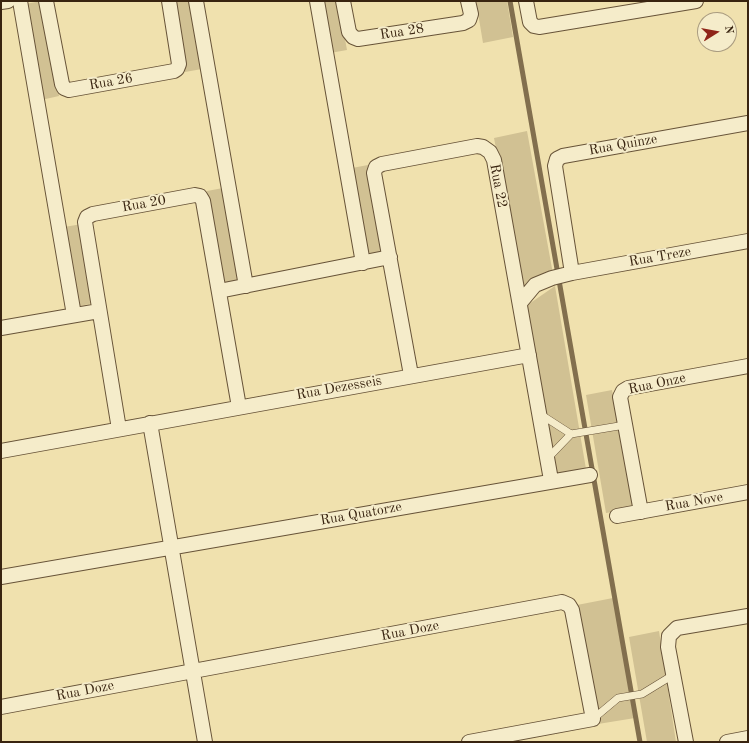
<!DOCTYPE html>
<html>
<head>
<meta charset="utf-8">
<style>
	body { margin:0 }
	#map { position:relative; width:749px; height:743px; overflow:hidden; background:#f0e1ae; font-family:"Old Standard TT",serif }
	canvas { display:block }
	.frame { position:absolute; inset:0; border:2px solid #392410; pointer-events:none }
	.north { position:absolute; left:697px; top:12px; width:40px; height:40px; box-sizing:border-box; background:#f5ecca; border:1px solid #aa9c80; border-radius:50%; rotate:79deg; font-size:11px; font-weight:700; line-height:16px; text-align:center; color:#392410 }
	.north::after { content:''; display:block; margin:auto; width:14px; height:18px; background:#8f2418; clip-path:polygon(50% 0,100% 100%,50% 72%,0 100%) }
</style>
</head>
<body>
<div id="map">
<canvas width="749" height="743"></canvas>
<div class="frame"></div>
<div class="north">N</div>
</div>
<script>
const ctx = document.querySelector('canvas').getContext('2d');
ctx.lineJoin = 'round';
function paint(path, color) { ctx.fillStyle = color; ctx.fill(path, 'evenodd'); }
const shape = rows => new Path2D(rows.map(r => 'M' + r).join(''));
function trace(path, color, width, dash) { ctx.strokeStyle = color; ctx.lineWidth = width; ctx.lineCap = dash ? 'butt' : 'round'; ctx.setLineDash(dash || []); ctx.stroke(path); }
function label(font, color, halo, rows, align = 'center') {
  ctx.font = font + ' "Old Standard TT",serif'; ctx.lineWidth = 4; ctx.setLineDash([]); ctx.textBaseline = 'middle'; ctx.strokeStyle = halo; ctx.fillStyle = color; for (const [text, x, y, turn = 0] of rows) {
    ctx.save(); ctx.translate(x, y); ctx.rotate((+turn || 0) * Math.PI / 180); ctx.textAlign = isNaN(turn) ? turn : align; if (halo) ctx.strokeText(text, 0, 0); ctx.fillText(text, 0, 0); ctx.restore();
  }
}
paint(shape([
	[42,1,59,96,41,100,25,4],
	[173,1,190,1,202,69,185,72],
	[321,1,338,1,347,50,330,53],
	[476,1,507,1,513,37,483,43],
	[527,131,553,274,523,292,494,138],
	[368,165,383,254,366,257,352,168],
	[223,188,239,283,222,286,207,191],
	[82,224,93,303,76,307,64,227],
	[555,286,586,469,554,474,526,306],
	[612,390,633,509,606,513,586,395],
	[613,598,635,718,598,724,577,605],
	[659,631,676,742,647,742,629,637]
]), '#d1c193');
trace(shape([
	[510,1,640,742]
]), '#826f4e', 5);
const service = shape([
	[540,414,571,434,625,425],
	[547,459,571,434],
	[593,719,618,698,642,694,673,675]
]);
const minor = shape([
	[20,1,74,315],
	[46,1,62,84,64,88,69,90,174,71,177,69,179,64,169,1],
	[196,1,246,286],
	[317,1,363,263],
	[343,1,349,32,353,37,358,39,463,23,469,20,471,14,468,1],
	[526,1,530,22,534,26,539,27,696,1],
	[1,2,8,1],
	[572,273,555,166,557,159,563,156,748,123],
	[219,291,390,257],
	[520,303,535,285,552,278,572,273,748,241],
	[1,328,99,311],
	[411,375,374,173,376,167,382,164,477,146,483,147,490,152,494,160,551,480],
	[150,423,205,742],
	[119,429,85,222,87,217,93,214,195,195,200,196,203,201,239,407],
	[1,451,529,355],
	[641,512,620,397,623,391,628,388,748,366],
	[617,516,748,492],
	[1,577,590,475],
	[1,707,562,602,569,605,572,610,593,719,469,742],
	[686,742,668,647,669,636,677,628,748,616],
	[727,742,748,738]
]);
trace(service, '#675338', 8);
trace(minor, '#675338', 16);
trace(service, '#f5ecca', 7);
trace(minor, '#f5ecca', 14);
label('14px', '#392410', '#f5ecca', [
	["Rua 28",402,32,-9],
	["Rua 26",111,82,-10],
	["Rua Quinze",623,145,-10],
	["Rua 22",498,186,79],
	["Rua 20",144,204,-10],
	["Rua Treze",660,257,-10],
	["Rua Onze",657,384,-12],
	["Rua Dezesseis",339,388,-10],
	["Rua Nove",694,502,-10],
	["Rua Quatorze",361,514,-10],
	["Rua Doze",410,631,-11],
	["Rua Doze",85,691,-11]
]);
</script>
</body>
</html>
